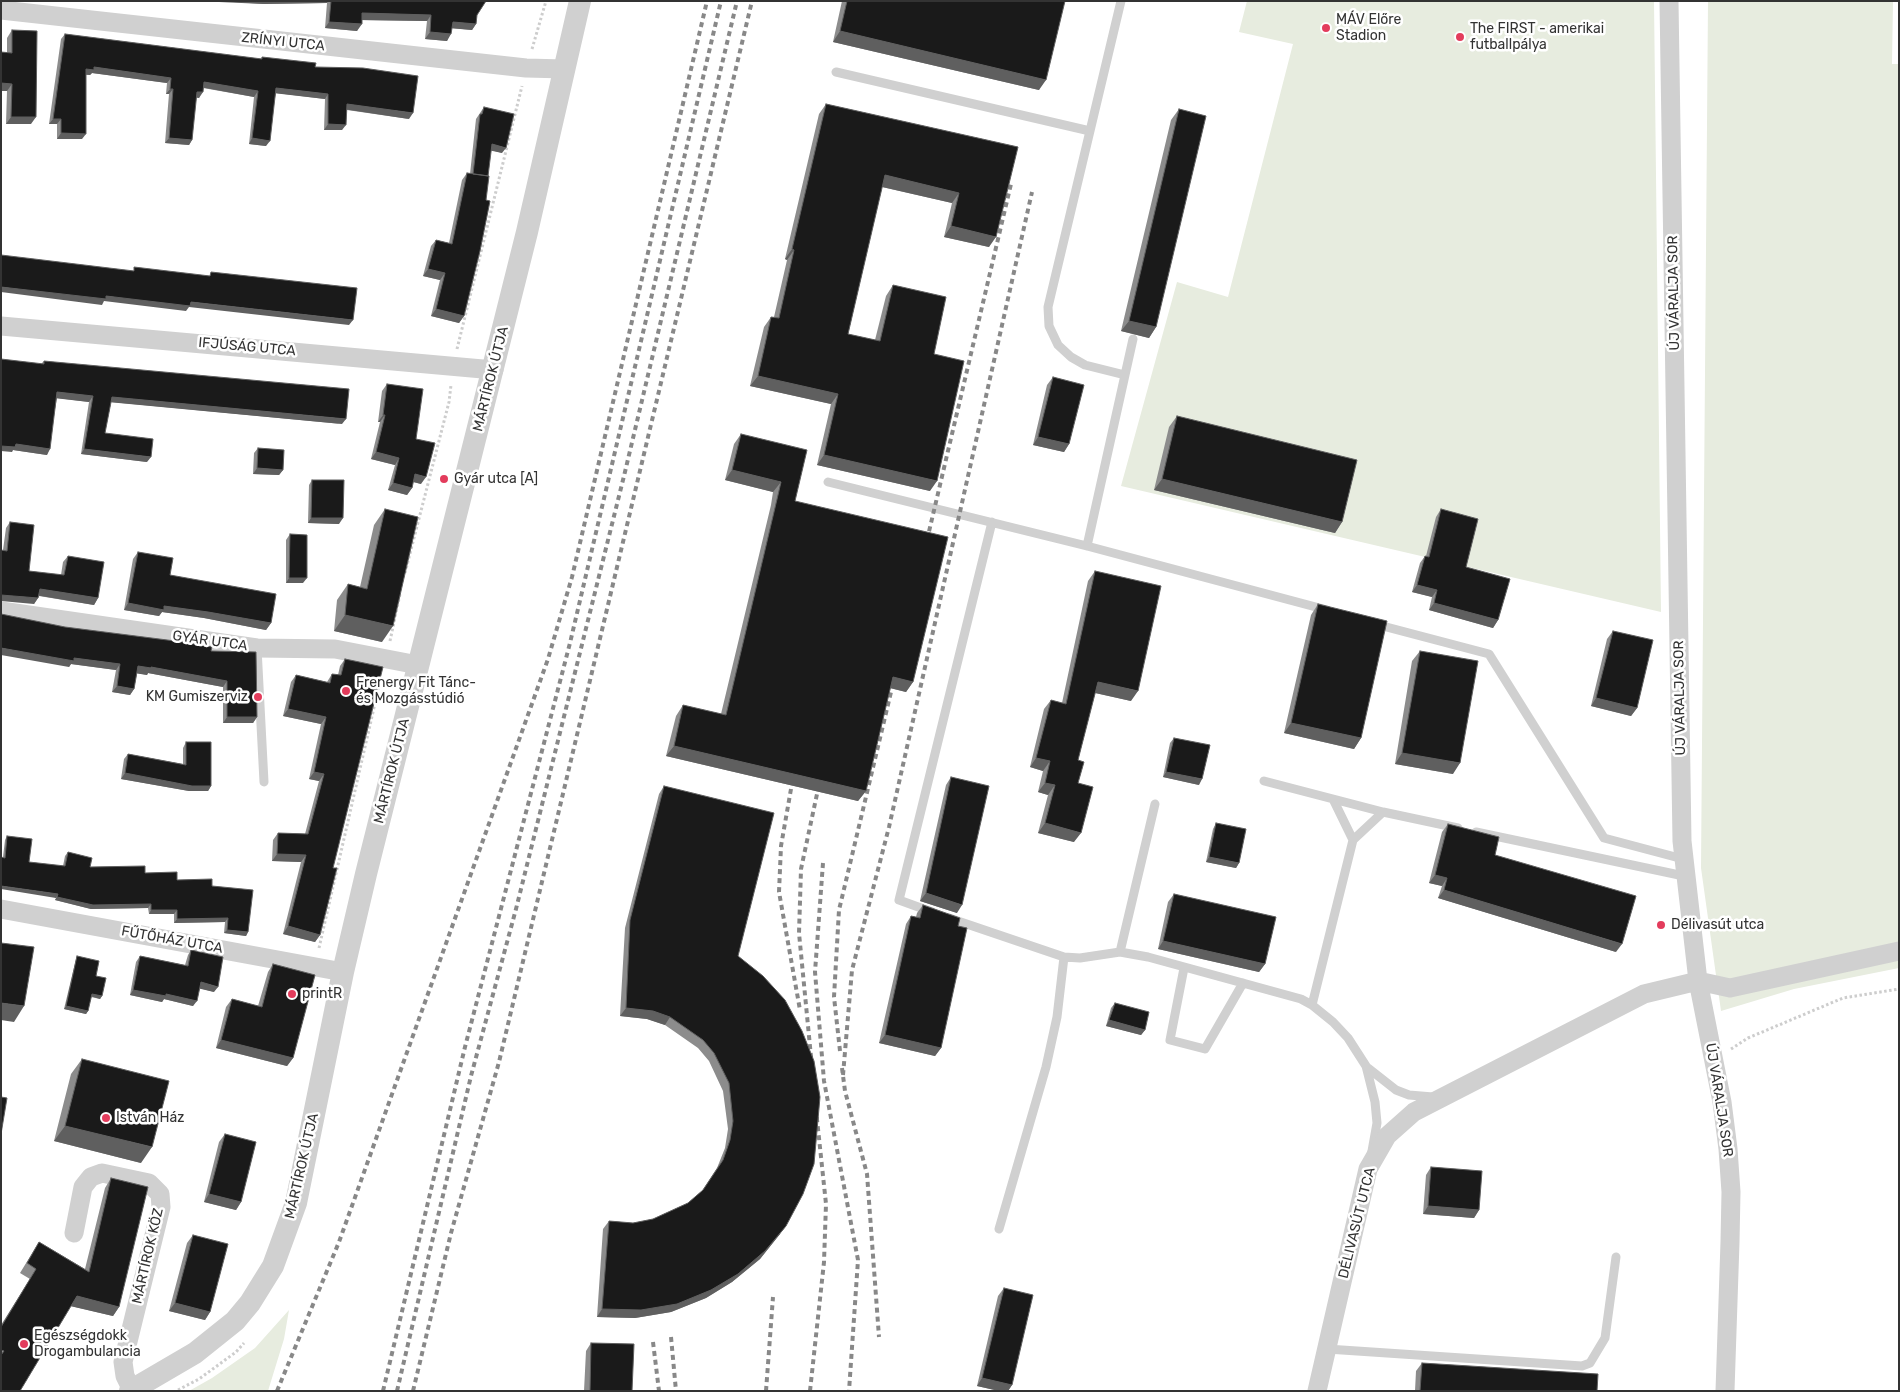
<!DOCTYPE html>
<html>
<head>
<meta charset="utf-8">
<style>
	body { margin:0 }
	#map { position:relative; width:1900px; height:1392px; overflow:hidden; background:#fff; font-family:Rubik,sans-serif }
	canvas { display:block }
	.frame { position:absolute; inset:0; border:2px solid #333; pointer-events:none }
</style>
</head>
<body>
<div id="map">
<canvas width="1900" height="1392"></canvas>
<div class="frame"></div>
</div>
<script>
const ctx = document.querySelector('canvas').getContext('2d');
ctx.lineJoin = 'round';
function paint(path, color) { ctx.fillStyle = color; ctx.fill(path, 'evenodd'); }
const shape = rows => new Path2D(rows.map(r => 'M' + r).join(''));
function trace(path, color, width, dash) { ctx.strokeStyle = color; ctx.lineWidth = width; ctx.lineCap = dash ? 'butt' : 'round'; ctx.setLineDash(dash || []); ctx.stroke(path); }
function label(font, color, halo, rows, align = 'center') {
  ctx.font = font + ' Rubik,sans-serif'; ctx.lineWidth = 5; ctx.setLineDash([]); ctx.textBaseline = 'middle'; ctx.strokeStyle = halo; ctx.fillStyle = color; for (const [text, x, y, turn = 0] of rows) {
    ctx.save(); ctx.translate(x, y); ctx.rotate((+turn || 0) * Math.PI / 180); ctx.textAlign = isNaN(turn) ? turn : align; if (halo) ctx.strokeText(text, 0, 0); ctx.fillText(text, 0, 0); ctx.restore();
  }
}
paint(shape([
	[1247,1,1654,1,1661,612,1121,486,1177,282,1228,297,1293,44,1239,32],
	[1708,1,1893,1,1892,64,1899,64,1899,968,1794,989,1721,1011,1701,868],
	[289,1310,284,1339,268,1391,189,1391,212,1378,255,1348]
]), '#e7ecdf');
trace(shape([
	[532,49,546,1],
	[457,349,522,86],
	[405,573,449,402,451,385],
	[390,641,400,594],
	[319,948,381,677],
	[1731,1049,1748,1038,1843,998,1899,989],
	[178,1390,199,1379,236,1352,244,1343]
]), '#cdcdcd', 3, [2.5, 2.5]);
trace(shape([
	[1121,1,1048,307,1049,326,1058,345,1071,357,1085,365,1125,375],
	[836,72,1090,131],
	[828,482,1087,546,1327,610],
	[1087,546,1133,339],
	[1375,624,1489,654,1604,838,1683,859],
	[257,648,264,782],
	[1264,781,1383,812,1458,828],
	[1333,799,1353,840],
	[1476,832,1684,876],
	[932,912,899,900,992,522],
	[949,918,1064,957,1080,958,1120,952,1148,957,1301,999,1312,1005,1333,1022,1348,1038,1366,1066,1375,1102,1377,1123,1372,1151],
	[1120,952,1155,804],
	[1184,968,1170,1040,1205,1049,1243,983],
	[1312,1005,1353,840,1383,812],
	[1368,1068,1396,1090,1409,1095,1433,1097],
	[999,1229,1046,1067,1057,1017,1064,957],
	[1327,1349,1582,1366,1590,1363,1605,1338,1616,1257]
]), '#d0d0d0', 9);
trace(shape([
	[1669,1,1682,841,1698,981,1722,1102,1728,1149,1731,1192,1730,1242,1725,1391],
	[1,10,526,68,565,69],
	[1,326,494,370],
	[1,611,257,648,335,649,418,665],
	[1,909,343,972],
	[74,1233,83,1187,91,1177,102,1173,149,1183,160,1194,161,1207,123,1362,125,1376,132,1390],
	[1317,1391,1368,1169,1387,1136,1414,1112,1644,994,1698,981,1730,988,1899,951]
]), '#d0d0d0', 19);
trace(shape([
	[130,1391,195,1353,235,1321,250,1303,273,1266,296,1203,343,972,366,874,527,232,580,1]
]), '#d0d0d0', 22);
trace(shape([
	[927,540,1011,184],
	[791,789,781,846,779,892,800,1010],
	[823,863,815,972,824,1081,858,1260,849,1391],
	[840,1051,834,997,839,910,891,692],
	[812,1067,799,933,801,869,817,794],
	[842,1068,845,1091,867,1174,879,1337],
	[843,1075,852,970,889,827,1032,192],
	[671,1337,676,1391],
	[653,1342,659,1391],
	[277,1391,339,1242,548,659,572,577,707,1],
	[383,1391,465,1047,570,643,721,1],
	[397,1391,471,1076,516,909,624,476,737,1],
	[413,1391,451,1233,499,1062,752,1],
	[766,1391,773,1297],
	[810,1391,824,1262,826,1204,816,1110]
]), '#888', 4, [5, 4]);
paint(shape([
	[219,1,486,1,477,15,476,24,472,30,452,28,447,41,425,39,427,21,362,20,357,31,325,28,327,3,264,4],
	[842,1,1065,1,1039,90,833,42],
	[12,30,31,124,6,124,7,91,1,91,1,52,7,52,7,38],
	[65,34,261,59,262,57,315,67,409,119,347,110,342,130,324,130,325,99,276,93,266,146,249,144,254,97,203,88,199,98,196,97,192,140,189,145,165,143,169,94,166,94,167,83,92,73,90,75,86,75,82,139,57,139,57,124,49,124,61,39],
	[826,104,1018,147,989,247,944,237,952,203,882,187,848,334,875,340,886,296,893,285,934,354,930,491,817,465,831,404,750,386,764,327,771,317,774,317,787,260,785,259,819,114],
	[484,107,502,153,491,150,464,316,459,323,431,316,440,280,423,276,431,246,436,240,449,243,462,180,467,173,470,174,476,119],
	[1179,109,1156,327,1149,338,1121,331,1171,120],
	[44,361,342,424,111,402,105,433,147,462,81,454,89,402,57,398,47,455,13,450,12,452,42,363],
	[1053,377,1069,444,1064,452,1033,445,1047,385],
	[387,384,416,439,421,484,413,482,412,488,407,495,388,490,395,465,371,459,380,422,378,422,382,391],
	[1177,416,1342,522,1335,533,1154,490,1169,427],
	[741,434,795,501,913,682,906,692,890,688,866,791,858,801,666,756,676,716,683,705,721,714,771,505,773,492,725,480,734,444],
	[258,448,283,470,279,475,253,474,254,453],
	[312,480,339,524,308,523,309,485],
	[385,509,382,642,334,631,337,600,348,584,360,587,374,525],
	[1441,509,1466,567,1498,620,1493,628,1429,610,1432,597,1412,592,1420,563,1425,556,1426,556,1436,517],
	[10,522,29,571,61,575,63,562,68,556,98,598,94,605,39,596,38,598,34,604,3,550,6,528],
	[290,534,303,583,286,583,286,540],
	[138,552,170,575,271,623,266,630,204,618,162,612,159,616,124,610,133,559],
	[1095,571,1131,701,1095,693,1078,760,1078,783,1074,842,1038,833,1048,795,1038,792,1043,771,1030,767,1044,709,1051,700,1062,703,1088,581],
	[1318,604,1361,738,1354,749,1284,733,1311,615],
	[65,627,211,651,257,717,253,723,223,723,223,687,148,673,147,675,137,673,134,689,130,695,112,692,116,670,71,664,69,667],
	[1613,631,1637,708,1631,716,1591,706,1607,639],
	[1420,651,1453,774,1395,764,1412,661],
	[345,659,333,868,320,935,315,942,283,934,301,862,272,861,273,840,278,833,305,834,319,781,309,779,321,724,283,716,291,682,296,675,327,682,332,674,338,675,340,666],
	[1174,738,1199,785,1163,777,1170,743],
	[186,742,211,786,208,791,189,791,121,779,124,759,128,754,183,764,183,748],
	[951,777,957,913,920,901,946,785],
	[664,786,738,956,780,1234,760,1259,732,1282,706,1298,671,1312,635,1318,597,1317,603,1229,609,1221,633,1223,653,1219,688,1203,702,1191,717,1168,725,1148,728,1129,723,1091,709,1061,698,1048,665,1025,647,1019,620,1016,625,928,659,794],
	[1216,823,1239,863,1236,868,1206,862,1213,829],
	[1448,824,1495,855,1616,952,1438,898,1442,886,1429,883,1442,832],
	[7,836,29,862,63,866,65,856,68,852,90,867,145,873,177,880,212,886,248,932,246,936,224,933,225,922,174,923,174,914,149,914,148,908,91,909,55,900,56,898,3,857,5,840],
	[1174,894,1265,964,1259,972,1158,949,1168,902],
	[923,905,958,926,941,1048,935,1056,879,1043,906,924,911,916,916,917,917,913],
	[191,950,214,992,199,988,193,1006,164,999,162,1002,130,995,136,962,140,956,185,965,188,955],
	[77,956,96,976,102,996,100,999,91,997,88,1011,86,1014,64,1009,76,959],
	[273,964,293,1058,287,1066,216,1048,226,1007,232,999,258,1006,268,972],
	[1115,1003,1145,1030,1141,1035,1106,1026,1111,1008],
	[82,1059,141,1163,54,1141,71,1074],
	[225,1134,241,1202,236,1210,204,1202,219,1142],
	[1431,1167,1479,1210,1474,1218,1423,1214,1426,1175],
	[111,1178,119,1307,113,1316,71,1306,1,1391,1,1325,30,1279,20,1273,39,1242,85,1269,105,1188],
	[193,1235,210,1312,205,1320,169,1311,187,1243],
	[1004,1288,1012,1385,1008,1391,999,1391,977,1386,998,1296],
	[591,1343,632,1391,584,1391,586,1351],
	[1422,1363,1597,1391,1415,1391,1416,1371]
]), '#8c8c8c');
paint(shape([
	[77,1,137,1,136,2],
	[219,1,328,1,327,3,264,4,219,2],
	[362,13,431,15,427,21,358,20],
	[329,22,362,24,357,31,325,28],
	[453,22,476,24,472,30,448,28],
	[840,31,1046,80,1039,90,833,42],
	[430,32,451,34,447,41,425,39],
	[94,67,171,78,167,83,92,73,90,75,82,74,86,69],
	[204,82,258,91,254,97,200,87],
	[1,83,12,84,7,91,1,91],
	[276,88,328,94,325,99,273,93],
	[170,89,173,89,169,94,166,94],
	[197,92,203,92,199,98,193,97],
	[347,104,413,113,409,119,343,109],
	[11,117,36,117,31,124,6,124],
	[53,119,61,119,57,124,49,124],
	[328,124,346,125,342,130,324,130],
	[61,133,86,134,82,139,57,139],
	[169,138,192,140,189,145,165,143],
	[252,138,270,141,266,146,249,144],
	[492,144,506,148,502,153,488,150],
	[885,175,959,193,952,203,878,186],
	[951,226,996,237,989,247,944,237],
	[792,249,794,250,787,260,785,259],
	[428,269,445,273,440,280,423,276],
	[1,287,106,296,191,302,353,320,349,325,189,307,186,311,104,301,102,305,1,292],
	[436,309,464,316,459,323,431,316],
	[1129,321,1156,327,1149,338,1121,331],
	[758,376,838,394,831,404,750,386],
	[57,392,93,396,89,402,54,398],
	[112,397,346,419,342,424,108,402],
	[383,415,385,415,380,422,378,422],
	[1038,437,1069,444,1064,452,1033,445],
	[16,444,50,449,47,455,13,450,12,452,1,451,1,446],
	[84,449,151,457,147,462,81,454],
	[376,452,399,458,395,465,371,459],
	[824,455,937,481,930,491,817,465],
	[257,468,283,470,279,475,253,474],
	[732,470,781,482,773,492,725,480],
	[415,474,426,477,421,484,410,481],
	[1162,479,1342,522,1335,533,1154,490],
	[393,483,412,488,407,495,388,490],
	[311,518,343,518,339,524,308,523],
	[289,578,307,578,303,583,286,583],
	[1417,585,1437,590,1432,597,1412,592],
	[40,589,98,598,94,605,35,595],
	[2,594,38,598,34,604,1,601],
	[128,603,164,606,208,612,271,623,266,630,204,618,162,612,159,616,124,610],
	[1434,603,1498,620,1493,628,1429,610],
	[345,615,393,626,382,642,334,631],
	[1,648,74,658,120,664,116,670,71,664,69,667,1,655],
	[138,666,151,667,227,681,223,687,148,673,147,675,134,673],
	[893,677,913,682,906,692,886,687],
	[1098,682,1138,691,1131,701,1091,692],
	[117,686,134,689,130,695,112,692],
	[1596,698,1637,708,1631,716,1591,706],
	[288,709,326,717,321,724,283,716],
	[227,717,257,717,253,723,223,723],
	[1291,723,1361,738,1354,749,1284,733],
	[674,746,866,791,858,801,666,756],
	[1402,753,1460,763,1453,774,1395,764],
	[1036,758,1050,761,1043,771,1030,767],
	[314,772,324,774,319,781,309,779],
	[1166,772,1202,779,1199,785,1163,777],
	[125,773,211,786,208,791,189,791,121,779],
	[1045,783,1055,785,1048,795,1038,792],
	[1045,823,1081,833,1074,842,1038,833],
	[277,854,306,855,301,862,272,861],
	[1209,857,1239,863,1236,868,1206,862],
	[1435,875,1447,878,1442,886,1429,883],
	[1,886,58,894,56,898,1,889],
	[1444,890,1622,944,1616,952,1438,898],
	[926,893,962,905,957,913,920,901],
	[57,897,151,904,148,908,91,909,55,900],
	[151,910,177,910,174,914,149,914],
	[228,918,225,922,174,923,177,919],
	[288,926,320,935,315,942,283,934],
	[227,930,248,932,246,936,224,933],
	[1163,941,1265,964,1259,972,1158,949],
	[201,982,218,987,214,992,197,988],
	[133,990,166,994,197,1001,193,1006,164,999,162,1002,130,995],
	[92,994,102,996,100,999,90,996],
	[1,1003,24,1006,14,1022,1,1020],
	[66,1006,88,1011,86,1014,64,1009],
	[626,1008,653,1011,670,1017,665,1025,647,1019,620,1016],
	[1109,1020,1145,1030,1141,1035,1106,1026],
	[885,1035,941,1048,935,1056,879,1043],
	[221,1040,293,1058,287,1066,216,1048],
	[65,1126,152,1147,141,1163,54,1141],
	[209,1194,241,1202,236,1210,204,1202],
	[1428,1206,1479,1210,1474,1218,1423,1214],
	[786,1226,780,1234,760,1259,732,1282,706,1298,671,1312,635,1318,597,1317,602,1309],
	[77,1296,119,1307,113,1316,70,1306],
	[175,1303,210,1312,205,1320,169,1311],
	[982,1378,1012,1385,1008,1391,999,1391,977,1386]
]), '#5f5f5f');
const building = shape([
	[331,1,486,1,477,15,476,24,453,22,451,34,430,32,431,15,362,13,362,24,329,22,331,1],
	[847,1,1065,1,1046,80,840,31,847,1],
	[12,30,37,31,36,117,11,117,12,84,1,83,1,52,12,53,12,30],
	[65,34,262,59,262,57,316,63,315,67,363,68,418,76,413,113,347,104,346,125,328,124,328,94,276,88,270,141,252,138,258,91,204,82,203,92,197,92,192,140,169,138,173,89,170,89,171,78,94,67,94,70,86,69,86,134,61,133,61,119,53,119,65,34],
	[826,104,1018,147,996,237,951,226,959,193,885,175,848,334,880,341,893,285,946,297,934,354,964,361,937,481,824,455,838,394,758,376,771,317,779,318,794,250,792,249,826,104],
	[484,107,514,114,506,148,492,144,488,176,473,174,480,114,482,114,484,107],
	[1179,109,1206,116,1156,327,1129,321,1179,109],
	[467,173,489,176,486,200,490,201,480,251,464,316,436,309,445,273,428,269,436,240,452,244,467,173],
	[1,255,134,271,134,267,210,276,211,272,357,288,353,320,191,302,190,306,106,296,106,299,1,287,1,255],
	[1,359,44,364,44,361,349,389,346,419,112,397,105,433,153,439,151,457,84,449,93,396,57,392,50,449,16,444,15,447,1,446,1,359],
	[1053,377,1084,385,1069,444,1038,437,1053,377],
	[387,384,423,389,416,439,435,443,426,477,415,474,412,488,393,483,399,458,376,452,385,415,383,415,387,384],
	[1177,416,1357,460,1342,522,1162,479,1177,416],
	[741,434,807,450,795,501,948,537,913,682,893,677,866,791,674,746,683,705,726,715,778,495,781,482,732,470,741,434],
	[258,448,284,450,283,470,257,468,258,448],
	[312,480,344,480,343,518,311,518,312,480],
	[385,509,418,517,393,626,345,615,348,584,367,589,385,509],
	[1441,509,1478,519,1466,567,1510,579,1498,620,1434,603,1437,590,1417,585,1425,556,1429,557,1441,509],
	[10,522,34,525,29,571,64,575,68,556,104,562,98,598,40,589,38,598,1,595,1,550,7,551,10,522],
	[290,534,307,535,307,578,289,578,290,534],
	[138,552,173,558,170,575,276,594,271,623,208,612,164,606,164,610,128,603,138,552],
	[1095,571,1161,586,1138,691,1098,682,1078,760,1084,762,1078,783,1093,787,1081,833,1045,823,1055,785,1045,783,1050,761,1036,758,1051,700,1066,704,1095,571],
	[1318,604,1387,621,1361,738,1291,723,1318,604],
	[1,614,65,627,183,642,212,647,211,651,256,652,257,717,227,717,227,681,151,667,151,668,138,666,134,689,117,686,120,664,74,658,74,661,1,648,1,614],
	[1613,631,1653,640,1637,708,1596,698,1613,631],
	[1420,651,1478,661,1460,763,1402,753,1420,651],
	[345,659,383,667,333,868,337,868,320,935,288,926,306,855,277,854,278,833,308,834,324,774,314,772,326,717,288,709,296,675,330,683,332,674,341,675,345,659],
	[1174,738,1210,745,1202,779,1166,772,1174,738],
	[186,742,211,742,211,786,192,786,125,773,128,754,186,765,186,742],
	[951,777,989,786,962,905,926,893,951,777],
	[664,786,774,813,738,956,763,976,785,1000,802,1031,814,1061,820,1097,814,1164,803,1194,786,1226,765,1251,738,1274,711,1290,677,1304,641,1310,602,1309,609,1221,633,1223,653,1219,688,1203,703,1190,723,1160,730,1140,733,1121,729,1083,714,1053,703,1040,670,1017,653,1011,626,1008,630,920,664,786],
	[1216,823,1246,829,1239,863,1209,857,1216,823],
	[1448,824,1499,837,1495,855,1636,896,1622,944,1444,890,1447,878,1435,875,1448,824],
	[7,836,32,839,29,862,65,866,68,852,92,858,90,867,145,866,145,873,177,872,177,880,212,879,212,886,253,890,248,932,227,930,228,918,177,919,177,910,151,910,151,904,93,905,57,897,58,894,1,886,1,857,5,858,7,836],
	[1174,894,1276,917,1265,964,1163,941,1174,894],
	[923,905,960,918,958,926,967,928,941,1048,885,1035,911,916,920,918,923,905],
	[1,943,34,947,24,1006,1,1003,1,943],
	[191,950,223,957,218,987,201,982,197,1001,166,994,166,996,133,990,140,956,188,966,191,950],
	[77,956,99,961,96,976,106,978,102,996,92,994,88,1011,66,1006,77,956],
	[273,964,315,975,293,1058,221,1040,232,999,262,1007,273,964],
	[1115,1003,1149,1012,1145,1030,1109,1020,1115,1003],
	[82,1059,169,1081,152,1147,65,1126,82,1059],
	[1,1097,7,1098,1,1134,1,1097],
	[225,1134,256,1142,241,1202,209,1194,225,1134],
	[1431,1167,1482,1171,1479,1210,1428,1206,1431,1167],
	[111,1178,148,1187,119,1307,77,1296,20,1391,1,1391,1,1355,4,1351,1,1350,1,1327,36,1269,27,1263,39,1242,89,1272,111,1178],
	[193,1235,228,1244,210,1312,175,1303,193,1235],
	[1004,1288,1033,1295,1012,1385,982,1378,1004,1288],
	[591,1343,634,1344,632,1391,590,1391,591,1343],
	[1422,1363,1598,1374,1597,1391,1420,1391,1422,1363]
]);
paint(building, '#1a1a1a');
trace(building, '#5f5f5f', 1);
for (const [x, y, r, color] of [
	[1326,28,5,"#e33c5c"],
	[1460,37,5,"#e33c5c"],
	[444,479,5,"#e33c5c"],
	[346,691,5,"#e33c5c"],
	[258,697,5,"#e33c5c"],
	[1661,925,5,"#e33c5c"],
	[292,994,5,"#e33c5c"],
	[106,1118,5,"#e33c5c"],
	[24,1344,5,"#e33c5c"]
]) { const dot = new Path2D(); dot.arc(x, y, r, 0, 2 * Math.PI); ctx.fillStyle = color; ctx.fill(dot); trace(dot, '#fff', 2); }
label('14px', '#333', '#fff', [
	["MÁV Előre",1336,20],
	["Stadion",1336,36],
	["The FIRST - amerikai",1470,29],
	["futballpálya",1470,45],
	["Gyár utca [A]",454,479],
	["Frenergy Fit Tánc-",356,683],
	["és Mozgásstúdió",356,699],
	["KM Gumiszerviz",248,697,"right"],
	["Délivasút utca",1671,925],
	["printR",302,994],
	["István Ház",116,1118],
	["Egészségdokk",34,1336],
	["Drogambulancia",34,1352]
], 'left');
label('14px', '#333', '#fff', [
	["ZRÍNYI UTCA",283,42,6],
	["ÚJ VÁRALJA SOR",1674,293,-91],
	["IFJÚSÁG UTCA",247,347,5],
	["MÁRTÍROK ÚTJA",491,379,-76],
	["GYÁR UTCA",210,641,8],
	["ÚJ VÁRALJA SOR",1680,698,-91],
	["MÁRTÍROK ÚTJA",392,771,-76],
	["FŰTŐHÁZ UTCA",172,940,10],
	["ÚJ VÁRALJA SOR",1719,1100,81],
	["MÁRTÍROK ÚTJA",302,1166,-77],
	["DÉLIVASÚT UTCA",1357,1223,-76],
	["MÁRTÍROK KÖZ",148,1256,-77]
]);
</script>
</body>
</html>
